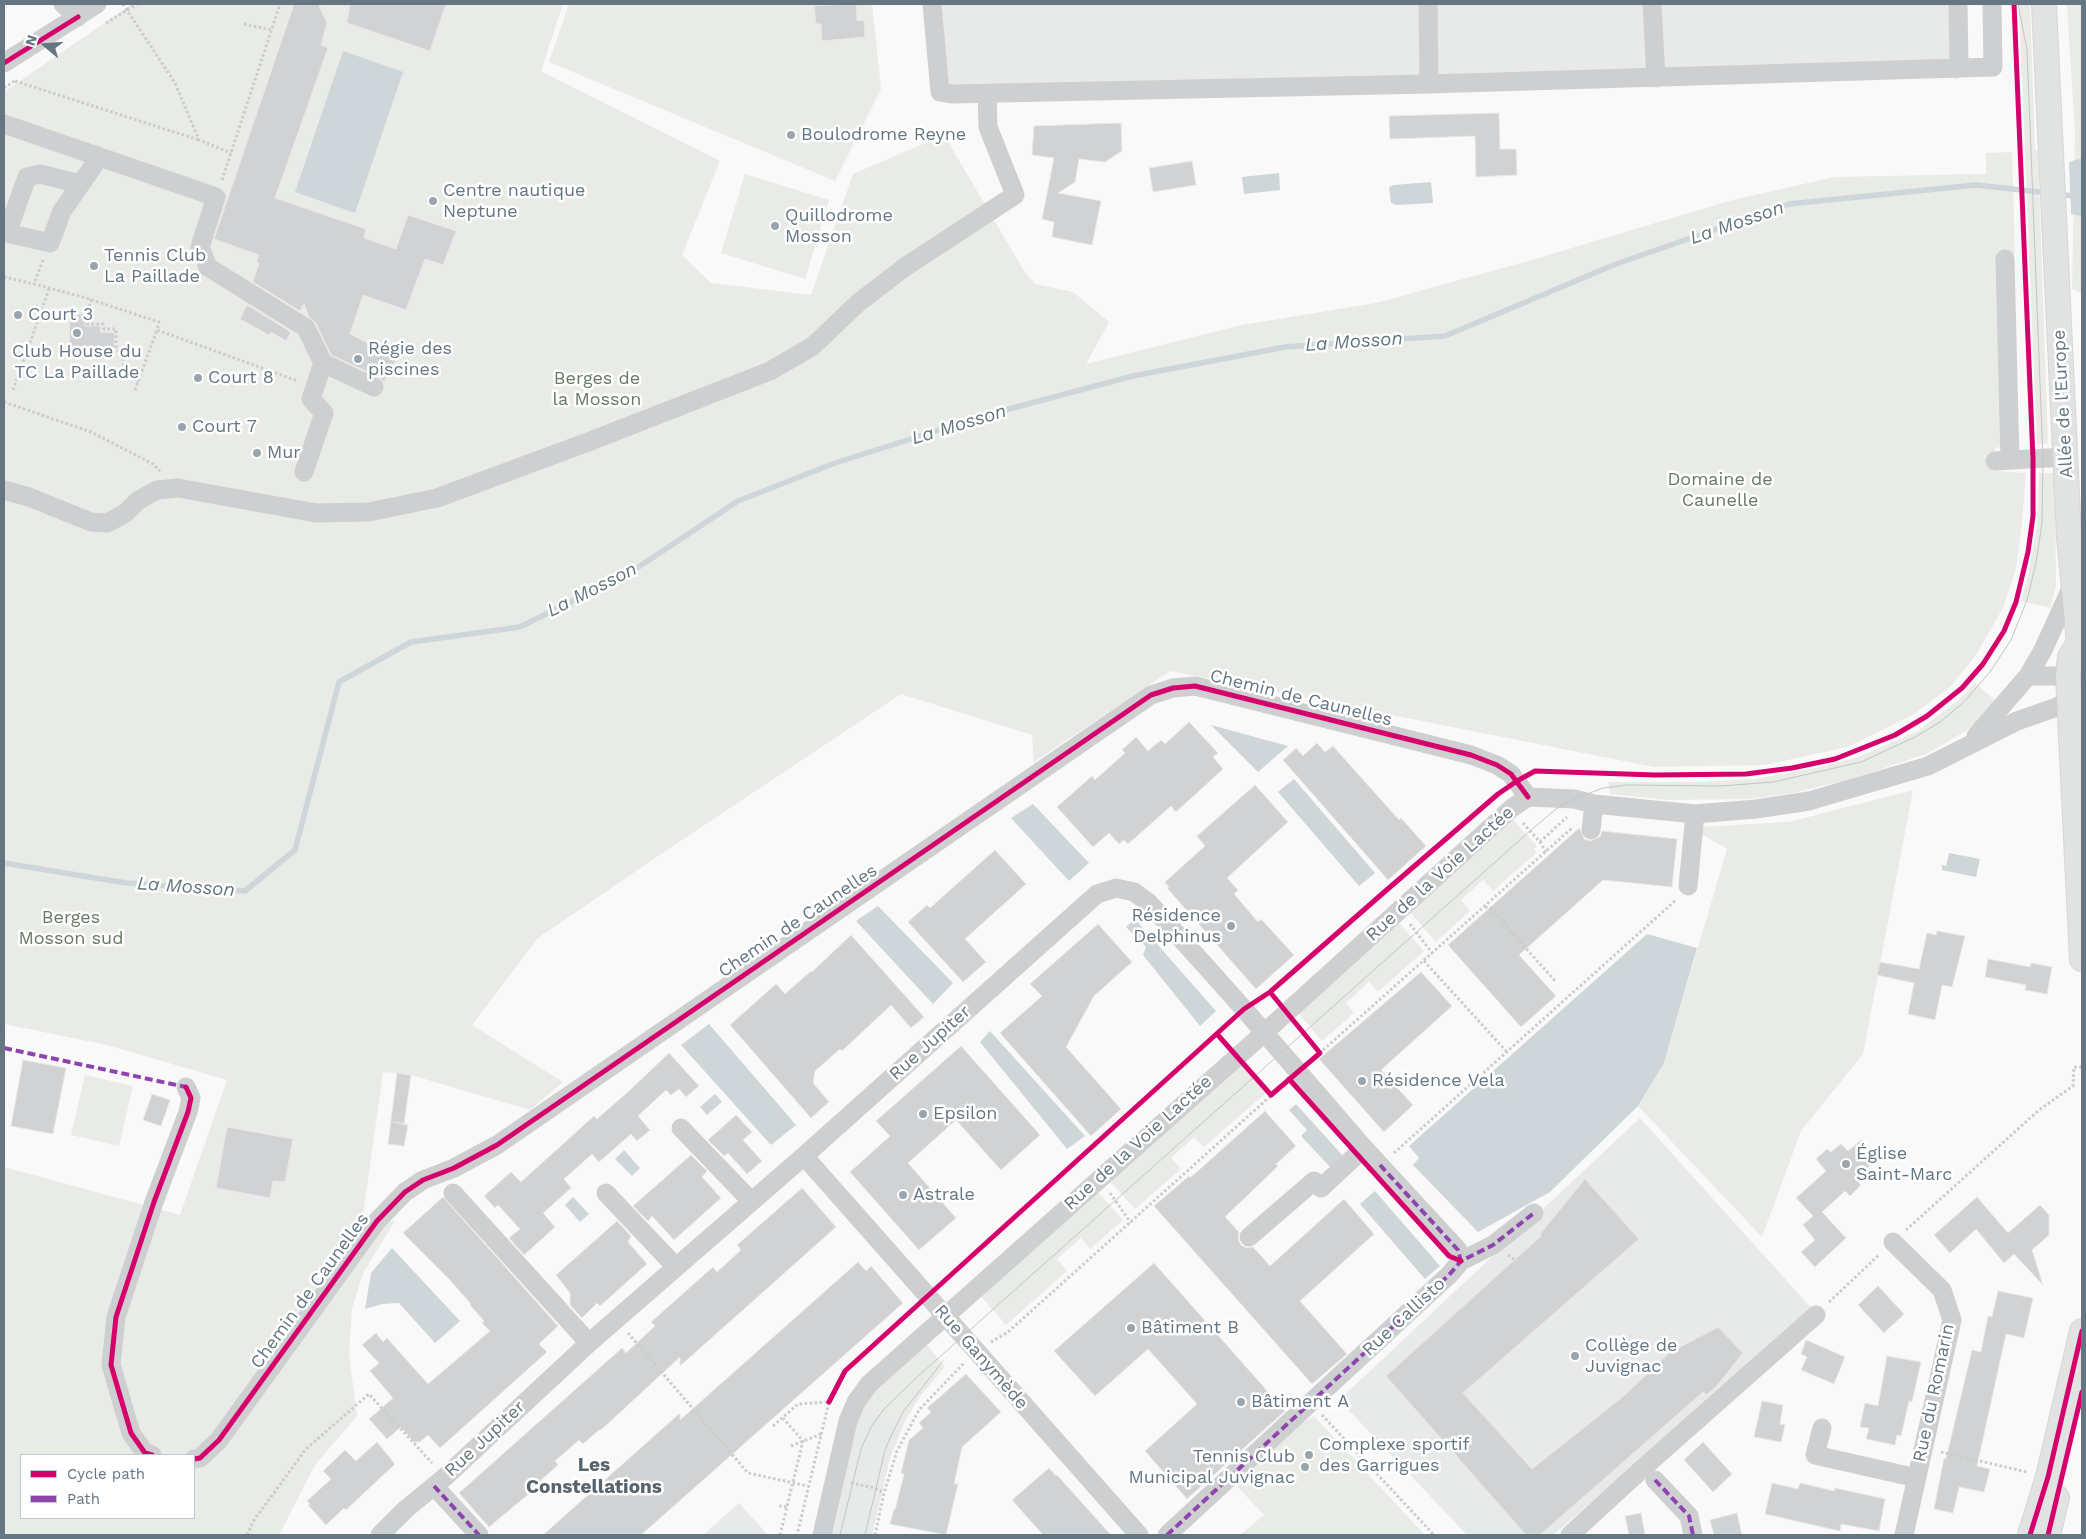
<!DOCTYPE html>
<html>
<head>
<meta charset="utf-8">
<style>
	body { margin:0 }
	#map { position:relative; width:2086px; height:1539px; overflow:hidden; background:#f9f9f9; font-family:"Work Sans",sans-serif }
	canvas { display:block }
	.frame { position:absolute; inset:0; border:5px solid #657683; pointer-events:none }
	.legend { position:absolute; left:20px; top:1454px; width:175px; height:65px; box-sizing:border-box; background:#fff; border:1px solid #c1c8cd; margin:0; padding:6px 9px; list-style:none; font-size:15px; color:#657683 }
	.legend li { display:flex; align-items:center; gap:10px; height:25px }
	.legend b { width:25px; border:1px solid #c1c8cd }
	.north { position:absolute; left:20px; top:20px; width:50px; height:50px; -webkit-text-stroke:4px #fff; paint-order:stroke; rotate:288deg; font-size:14px; font-weight:700; line-height:20px; text-align:center; color:#657683 }
	.north::after { content:''; display:block; margin:auto; width:18px; height:22px; background:#657683; clip-path:polygon(50% 0,100% 100%,50% 72%,0 100%) }
</style>
</head>
<body>
<div id="map">
<canvas width="2086" height="1539"></canvas>
<div class="frame"></div>
<ul class="legend">
<li><b style="height:6px;background:#d6006c"></b>Cycle path</li>
<li><b style="height:6px;background:#8e44ad"></b>Path</li>
</ul>
<div class="north">N</div>
</div>
<script>
const ctx = document.querySelector('canvas').getContext('2d');
ctx.lineJoin = 'round';
function paint(path, color) { ctx.fillStyle = color; ctx.fill(path, 'evenodd'); }
const shape = rows => new Path2D(rows.map(r => 'M' + r).join(''));
function trace(path, color, width, dash) { ctx.strokeStyle = color; ctx.lineWidth = width; ctx.lineCap = dash ? 'butt' : 'round'; ctx.setLineDash(dash || []); ctx.stroke(path); }
function label(font, color, halo, rows, align = 'center') {
  ctx.font = font + ' "Work Sans",sans-serif'; ctx.lineWidth = 5; ctx.setLineDash([]); ctx.textBaseline = 'middle'; ctx.strokeStyle = halo; ctx.fillStyle = color; for (const [text, x, y, turn = 0] of rows) {
    ctx.save(); ctx.translate(x, y); ctx.rotate((+turn || 0) * Math.PI / 180); ctx.textAlign = isNaN(turn) ? turn : align; if (halo) ctx.strokeText(text, 0, 0); ctx.fillText(text, 0, 0); ctx.restore();
  }
}
paint(shape([
	[938,4,1963,4,1962,74,948,101],
	[1640,1118,1815,1312,1553,1535,1467,1535,1339,1400],
	[860,1410,906,1419,890,1458,872,1535,829,1535],
	[739,1503,768,1535,703,1535]
]), '#e8e9e9');
paint(shape([
	[132,4,563,4,541,71,720,161,682,255,711,283,811,295,853,174,944,135,1024,271,1035,284,1073,292,1109,322,1086,364,1242,325,1376,303,1525,262,1729,201,1834,177,1986,174,1986,153,2012,152,2015,254,1999,254,2006,446,1995,448,1996,471,2026,473,2022,523,2016,569,2003,608,1976,655,1949,688,1911,716,1847,747,1765,765,1654,767,1170,671,1034,762,1032,735,901,694,661,854,538,938,472,1025,563,1082,530,1110,411,1075,383,1072,363,1215,395,1221,363,1273,352,1309,349,1355,357,1416,315,1465,279,1535,4,1535,4,1167,180,1215,227,1080,107,1045,4,1024,4,92],
	[21,1455,194,1455,194,1518,21,1518],
	[569,4,872,4,881,89,835,181,549,62],
	[2019,4,2030,4,2035,150,2038,151,2048,444,2037,444],
	[2067,4,2082,4,2082,294,2072,289,2075,135],
	[745,174,829,200,805,279,721,253],
	[2039,473,2055,473,2056,586,2050,608,2021,601,2029,571,2037,525],
	[1975,683,1998,703,1966,731,1926,754,1848,780,1792,793,1749,799,1667,800,1610,794,1608,782,1699,782,1755,779,1816,768,1858,757,1918,731,1958,700],
	[1913,790,1863,1054,1801,1131,1762,1237,1638,1106,1664,1063,1727,849,1698,832,1699,827,1789,822],
	[1513,820,1537,846,1534,849,1537,852,1493,891,1483,880,1461,900,1470,911,1436,942,1410,912],
	[1399,923,1424,951,1378,992,1369,982,1346,1003,1354,1013,1322,1041,1298,1013],
	[1241,1063,1267,1092,1204,1147,1194,1137,1171,1158,1181,1169,1135,1209,1109,1180],
	[85,1075,133,1086,119,1146,71,1135],
	[1098,1192,1123,1220,1090,1249,1081,1238,1057,1259,1067,1271,1006,1325,981,1296],
	[926,1344,945,1367,921,1395,906,1419,860,1410,872,1392],
	[1314,1416,1425,1535,1240,1535,1264,1515,1236,1485,1299,1425]
]), '#e8ebe6');
paint(shape([
	[343,51,403,72,355,213,295,192],
	[2082,158,2082,216,2071,214,2069,162],
	[1279,173,1280,190,1244,194,1242,177],
	[1431,182,1433,203,1397,205,1391,203,1389,187,1394,185],
	[1211,725,1288,746,1258,772],
	[1294,779,1375,873,1359,886,1278,792],
	[1033,804,1089,863,1069,881,1011,818],
	[1949,853,1980,859,1976,877,1942,870,1942,865,1946,866],
	[878,906,953,983,933,1004,856,921],
	[1135,919,1216,1011,1200,1026,1143,955,1146,947,1126,927],
	[1647,934,1697,948,1664,1063,1638,1106,1550,1192,1478,1232,1413,1165,1419,1158,1409,1146],
	[709,1024,796,1125,771,1145,681,1045],
	[990,1031,1085,1136,1067,1149,980,1042],
	[715,1094,722,1102,707,1115,700,1107],
	[1296,1104,1343,1156,1331,1168,1301,1136,1307,1130,1289,1110],
	[624,1150,640,1168,632,1176,615,1159],
	[1375,1191,1440,1266,1425,1279,1360,1204],
	[573,1197,589,1214,580,1222,565,1205],
	[392,1248,460,1321,435,1343,399,1303,382,1304,365,1309,371,1273]
]), '#ced6d9');
paint(shape([
	[2068,160,2071,216,2068,214]
]), '#f9f9f9');
trace(shape([
	[2058,194,2082,197],
	[4,863,126,883,245,891,295,850,339,682,411,642,520,627,631,572,738,501,835,463,990,414,1133,376,1285,347,1445,336,1616,264,1789,204,1976,185,2049,193]
]), '#ced6d9', 5.5);
const building = shape([
	[294,4,318,4,327,23,321,45,328,48,275,198,366,229,364,238,396,249,408,215,456,231,443,265,425,259,406,310,363,295,350,334,397,358,384,382,379,377,331,355,316,323,309,317,304,304,300,311,253,282,259,263,256,262,259,255,214,239,294,4],
	[350,4,446,4,430,51,347,23,350,4],
	[848,4,856,4,857,21,864,20,865,37,822,41,821,24,816,24,814,6,848,4],
	[1499,113,1500,149,1516,149,1517,175,1476,177,1475,136,1390,139,1389,116,1499,113],
	[1121,123,1122,151,1105,162,1079,159,1075,182,1058,193,1101,201,1092,245,1052,237,1054,222,1042,219,1054,158,1032,155,1034,126,1121,123],
	[1192,161,1196,185,1153,192,1149,168,1192,161],
	[247,305,291,332,286,341,271,332,269,335,240,319,247,305],
	[70,314,85,314,85,326,101,326,100,332,115,333,114,348,69,347,70,314],
	[1189,722,1218,753,1213,757,1223,769,1176,812,1171,806,1128,844,1124,840,1119,844,1109,833,1093,847,1057,807,1092,776,1095,780,1125,753,1122,750,1136,737,1148,751,1161,740,1165,744,1189,722],
	[1317,743,1325,752,1333,746,1399,820,1401,818,1426,846,1388,880,1283,760,1296,748,1303,756,1317,743],
	[1255,785,1288,822,1227,878,1238,890,1234,894,1258,922,1261,919,1294,955,1256,989,1167,888,1169,887,1165,882,1205,846,1197,836,1255,785],
	[1578,829,1580,829,1584,839,1590,841,1600,837,1602,831,1677,839,1672,887,1603,880,1519,955,1556,996,1521,1027,1448,945,1578,829],
	[995,850,1026,884,965,939,986,962,963,982,908,922,927,905,930,908,995,850],
	[1098,924,1132,962,1094,996,1066,1047,1121,1109,1091,1136,1000,1033,1042,996,1030,984,1098,924],
	[1937,931,1965,936,1952,987,1942,985,1935,1020,1908,1014,1914,983,1877,975,1880,962,1919,969,1927,933,1936,935,1937,931],
	[851,935,924,1017,911,1028,891,1005,842,1051,840,1049,815,1071,813,1083,829,1102,811,1118,730,1025,776,984,785,994,811,971,812,972,851,935],
	[1988,959,2030,967,2031,963,2052,967,2047,994,2025,990,2026,985,1985,977,1988,959],
	[1421,972,1452,1006,1381,1070,1413,1105,1384,1132,1319,1059,1421,972],
	[961,1046,1040,1135,1001,1170,956,1120,908,1163,956,1218,919,1250,850,1172,890,1136,876,1121,961,1046],
	[669,1053,699,1086,686,1097,679,1089,671,1095,666,1090,638,1116,650,1130,637,1141,631,1134,599,1162,592,1154,564,1179,571,1188,543,1213,555,1227,524,1255,509,1238,520,1229,498,1205,495,1208,484,1196,511,1172,521,1182,594,1116,597,1119,629,1091,669,1053],
	[23,1060,66,1068,53,1134,11,1126,23,1060],
	[397,1073,411,1075,404,1124,393,1122,408,1125,404,1146,388,1144,397,1073],
	[152,1094,170,1100,161,1126,143,1120,152,1094],
	[1265,1111,1296,1146,1276,1164,1278,1166,1225,1217,1239,1232,1238,1239,1241,1245,1246,1248,1253,1247,1270,1266,1344,1199,1374,1234,1300,1301,1347,1354,1312,1384,1154,1206,1189,1176,1190,1178,1265,1111],
	[736,1115,752,1132,743,1140,762,1161,747,1174,728,1153,724,1156,708,1140,736,1115],
	[227,1127,293,1139,285,1182,273,1181,270,1198,216,1188,227,1127],
	[1861,1140,1877,1159,1865,1170,1867,1172,1857,1181,1861,1185,1850,1196,1845,1191,1822,1212,1846,1238,1815,1267,1801,1252,1815,1240,1803,1225,1813,1216,1796,1198,1826,1171,1816,1159,1827,1149,1831,1152,1841,1144,1848,1151,1861,1140],
	[691,1155,707,1171,702,1177,721,1198,674,1240,652,1216,648,1221,633,1206,691,1155],
	[1585,1179,1639,1239,1463,1393,1532,1469,1625,1395,1669,1353,1718,1327,1743,1353,1716,1387,1706,1395,1703,1392,1540,1535,1526,1535,1386,1376,1541,1236,1540,1234,1585,1179],
	[802,1188,836,1227,680,1366,680,1357,601,1430,600,1429,583,1444,579,1440,555,1461,558,1465,541,1480,543,1482,489,1527,459,1493,622,1348,626,1353,655,1326,651,1322,713,1267,717,1272,741,1250,737,1245,802,1188],
	[443,1197,558,1326,539,1344,547,1352,440,1448,428,1435,420,1442,414,1442,401,1427,387,1439,369,1419,393,1398,370,1371,379,1363,362,1345,376,1333,383,1342,387,1338,428,1384,490,1331,482,1323,484,1321,470,1305,471,1304,449,1279,403,1233,443,1197],
	[1977,1197,2008,1233,2040,1205,2049,1215,2049,1235,2032,1250,2043,1285,2014,1254,2004,1263,1976,1229,1950,1253,1934,1235,1977,1197],
	[617,1221,631,1236,628,1242,647,1264,600,1306,597,1303,582,1318,570,1305,570,1293,556,1275,617,1221],
	[858,1262,866,1271,871,1266,903,1303,641,1535,543,1535,680,1413,680,1420,858,1262],
	[1154,1263,1285,1411,1187,1499,1145,1451,1197,1404,1148,1349,1095,1396,1054,1351,1154,1263],
	[1878,1286,1904,1314,1884,1333,1858,1305,1878,1286],
	[1998,1291,2033,1298,2024,1338,2006,1334,1977,1466,1990,1469,1984,1492,1959,1487,1953,1513,1934,1509,1944,1458,1946,1459,1972,1350,1981,1352,1988,1316,1992,1317,1998,1291],
	[1806,1340,1845,1357,1834,1384,1801,1370,1807,1357,1801,1354,1806,1340],
	[1887,1356,1921,1362,1912,1402,1909,1401,1901,1436,1897,1435,1895,1445,1866,1439,1869,1428,1860,1427,1865,1403,1878,1406,1887,1356],
	[966,1374,1001,1412,962,1447,954,1484,958,1484,946,1535,890,1524,894,1509,895,1510,904,1474,901,1473,909,1440,923,1428,919,1423,931,1412,927,1408,966,1374],
	[1762,1401,1783,1405,1780,1424,1785,1425,1781,1442,1754,1437,1762,1401],
	[377,1442,395,1464,346,1510,344,1508,326,1525,308,1505,310,1504,307,1501,331,1479,323,1471,345,1450,356,1461,377,1442],
	[1703,1442,1732,1474,1713,1492,1684,1460,1703,1442],
	[1049,1468,1056,1476,1057,1475,1111,1535,1043,1535,1012,1500,1049,1468],
	[1772,1483,1798,1489,1800,1483,1834,1491,1835,1488,1885,1499,1879,1531,1841,1524,1840,1531,1765,1514,1772,1483],
	[1641,1513,1645,1535,1629,1535,1625,1516,1641,1513],
	[1737,1513,1742,1535,1714,1535,1710,1520,1737,1513]
]);
paint(building, '#d0d2d3');
trace(building, '#e8e8e8', 1);
const major = shape([
	[2044,4,2069,537,2079,643,2082,647],
	[2079,643,2070,657,2068,676,2082,959],
	[2030,1535,2048,1477,2082,1331],
	[2048,1535,2057,1498]
]);
trace(major, '#d5d6d7', 26);
trace(shape([
	[123,4,175,83,199,140,231,153],
	[106,23,137,4],
	[244,24,272,30],
	[15,81,199,140],
	[4,88,16,80],
	[222,180,280,4],
	[43,260,34,284,83,297,159,322,157,330,298,381],
	[4,277,34,284],
	[91,299,87,314,87,324,103,324,104,329,116,329,116,348,122,355,124,372,138,382],
	[13,390,49,289],
	[135,390,157,330],
	[4,402,91,432,153,464,160,471],
	[1523,823,1540,842,1546,852],
	[1540,842,1567,817],
	[1485,907,1490,908,1556,982],
	[1410,924,1433,954],
	[1424,961,1507,1052],
	[1270,992,1275,998],
	[1298,1026,1320,1053],
	[1217,1034,1227,1044],
	[1312,1060,1572,828],
	[1249,1069,1271,1095],
	[1394,1153,1676,900],
	[1110,1193,1131,1223],
	[1906,1230,2039,1110,2073,1086,2074,1067,2082,1067],
	[1508,1255,1515,1260],
	[1829,1302,1879,1255],
	[628,1333,748,1473,808,1486],
	[991,1342,1008,1332,1284,1084],
	[1322,1415,1434,1535],
	[773,1426,798,1404,829,1402,797,1535],
	[791,1446,821,1434],
	[1941,1452,2027,1472],
	[851,1483,875,1488,884,1493],
	[779,1506,788,1507],
	[247,1535,254,1520,306,1449,369,1394,432,1463],
	[780,1535,803,1441,783,1418],
	[875,1535,884,1493,897,1451,919,1410,964,1363]
]), '#cbcccd', 3, [2.5, 2.5]);
trace(shape([
	[63,4,78,17],
	[932,4,940,92,952,94,1429,84,1993,67,1992,4],
	[1428,4,1429,84],
	[1652,4,1656,78],
	[4,63,97,4],
	[1956,69,1959,62,1958,4],
	[4,124,216,197,200,247,208,267,306,328,323,363,374,387],
	[80,184,40,174,27,177,7,233,50,243,62,211,94,165,96,155],
	[2005,259,2010,460],
	[1995,461,2065,457],
	[304,472,324,413,311,399,323,363],
	[4,490,29,497,91,522,107,523,124,514,139,500,157,490,178,488,316,513,369,512,437,498,588,442,770,371,813,346,858,303,905,267,1015,195,988,127,987,93],
	[2028,676,2068,676],
	[1976,736,2028,676,2043,650,2074,582],
	[1528,797,1574,799,1594,804,1695,814,1756,809,1809,801,1928,766,2017,721,2057,707,2069,700],
	[1591,830,1594,804],
	[1688,886,1695,814],
	[681,1128,751,1201],
	[804,1156,1139,1535],
	[453,1193,589,1343],
	[606,1193,676,1267],
	[1249,1237,1314,1181,1321,1188,1364,1148],
	[1893,1242,1942,1290,1952,1320,1904,1535],
	[1822,1428,1815,1455,1917,1478],
	[152,1455,145,1453,131,1433,111,1365,116,1317,154,1202,188,1112,191,1098,186,1087],
	[194,1459,200,1458,219,1440,377,1221,405,1192,423,1180,454,1168,497,1145,1151,695,1173,688,1195,686,1471,755,1497,765,1511,774,1528,797],
	[1655,1480,1689,1516,1693,1535],
	[434,1486,479,1535],
	[380,1535,406,1509,445,1477,589,1343,804,1156,1097,894,1116,888,1134,892,1149,903,1244,1009,1364,1148,1458,1250,1461,1261],
	[822,1535,848,1421,856,1402,869,1384,1264,1033,1512,808,1528,797],
	[1167,1535,1449,1275,1461,1261,1493,1245,1534,1213],
	[1570,1535,1643,1468,1816,1315]
]), '#cecfd0', 19);
trace(major, '#e1e2e2', 24);
trace(shape([
	[840,1535,861,1449,871,1427,884,1409,916,1378,1530,831,1556,809,1574,799,1603,788,1627,785,1721,786,1773,782,1861,762,1915,737,1940,722,1963,703,1990,672,2011,640,2027,600,2036,563,2042,523,2043,459,2030,125,2027,50,2018,4],
	[865,1535,885,1450,892,1434,903,1412,943,1361]
]), '#c3c5c6', 1);
trace(shape([
	[4,1048,186,1087],
	[1380,1165,1458,1250,1461,1261],
	[1655,1480,1689,1516,1693,1535],
	[434,1486,479,1535],
	[1167,1535,1449,1275,1461,1261,1493,1245,1534,1213]
]), '#8e44ad', 4, [8, 4]);
trace(shape([
	[4,63,78,17],
	[1217,1034,1271,1095,1320,1053,1270,992],
	[1289,1079,1449,1256,1461,1261],
	[829,1402,845,1371,1244,1009,1270,992,1382,894,1498,794,1517,781,1535,771,1655,775,1746,774,1792,768,1835,759,1895,735,1927,716,1962,688,1983,664,2004,631,2016,602,2028,552,2033,516,2033,459,2014,4],
	[152,1455,145,1453,131,1433,111,1365,116,1317,154,1202,188,1112,191,1098,186,1087],
	[194,1459,200,1458,219,1440,377,1221,405,1192,423,1180,454,1168,497,1145,1151,695,1173,688,1195,686,1471,755,1497,765,1511,774,1528,797],
	[2030,1535,2048,1477,2082,1331],
	[2048,1535,2082,1392]
]), '#d6006c', 5);
for (const [x, y, r, color] of [
	[791,135,5,"#99a4ac"],
	[433,201,5,"#99a4ac"],
	[775,226,5,"#99a4ac"],
	[94,266,5,"#99a4ac"],
	[18,315,5,"#99a4ac"],
	[77,333,5,"#99a4ac"],
	[358,359,5,"#99a4ac"],
	[198,378,5,"#99a4ac"],
	[182,427,5,"#99a4ac"],
	[257,453,5,"#99a4ac"],
	[1231,926,5,"#99a4ac"],
	[1362,1081,5,"#99a4ac"],
	[923,1114,5,"#99a4ac"],
	[1846,1164,5,"#99a4ac"],
	[903,1195,5,"#99a4ac"],
	[1131,1328,5,"#99a4ac"],
	[1575,1356,5,"#99a4ac"],
	[1241,1402,5,"#99a4ac"],
	[1309,1455,5,"#99a4ac"],
	[1305,1467,5,"#99a4ac"]
]) { const dot = new Path2D(); dot.arc(x, y, r, 0, 2 * Math.PI); ctx.fillStyle = color; ctx.fill(dot); trace(dot, '#fff', 2); }
label('18px', '#657683', '#fff', [
	["Boulodrome Reyne",801,135],
	["Centre nautique",443,191],
	["Neptune",443,212],
	["Quillodrome",785,216],
	["Mosson",785,237],
	["Tennis Club",104,256],
	["La Paillade",104,277],
	["Court 3",28,315],
	["Régie des",368,349],
	["piscines",368,370],
	["Club House du",77,352,"center"],
	["TC La Paillade",77,373,"center"],
	["Court 8",208,378],
	["Court 7",192,427],
	["Mur",267,453],
	["Résidence",1221,916,"right"],
	["Delphinus",1221,937,"right"],
	["Résidence Vela",1372,1081],
	["Epsilon",933,1114],
	["Église",1856,1154],
	["Saint-Marc",1856,1175],
	["Astrale",913,1195],
	["Bâtiment B",1141,1328],
	["Collège de",1585,1346],
	["Juvignac",1585,1367],
	["Bâtiment A",1251,1402],
	["Complexe sportif",1319,1445],
	["des Garrigues",1319,1466],
	["Tennis Club",1295,1457,"right"],
	["Municipal Juvignac",1295,1478,"right"]
], 'left');
label('18px', '#687a64', '#fff', [
	["Berges de",597,379],
	["la Mosson",597,400],
	["Domaine de",1720,480],
	["Caunelle",1720,501],
	["Berges",71,918],
	["Mosson sud",71,939]
]);
label('18px', '#657683', '#fff', [
	["Allée de l'Europe",2063,404,-93],
	["Chemin de Caunelles",1301,698,14],
	["Rue de la Voie Lactée",1440,874,-42],
	["Chemin de Caunelles",798,921,-34],
	["Rue Jupiter",930,1043,-42],
	["Rue de la Voie Lactée",1138,1143,-42],
	["Chemin de Caunelles",310,1291,-54],
	["Rue Callisto",1404,1317,-43],
	["Rue Ganymède",981,1357,49],
	["Rue du Romarin",1934,1393,-78],
	["Rue Jupiter",485,1439,-43]
]);
label('italic 19px', '#60757c', '#fff', [
	["La Mosson",1737,223,-19],
	["La Mosson",1354,342,-4],
	["La Mosson",959,425,-17],
	["La Mosson",592,590,-27],
	["La Mosson",186,887,4]
]);
label('bold 19px', '#57646e', '#fff', [
	["Les",594,1465],
	["Constellations",594,1487]
]);
</script>
</body>
</html>
